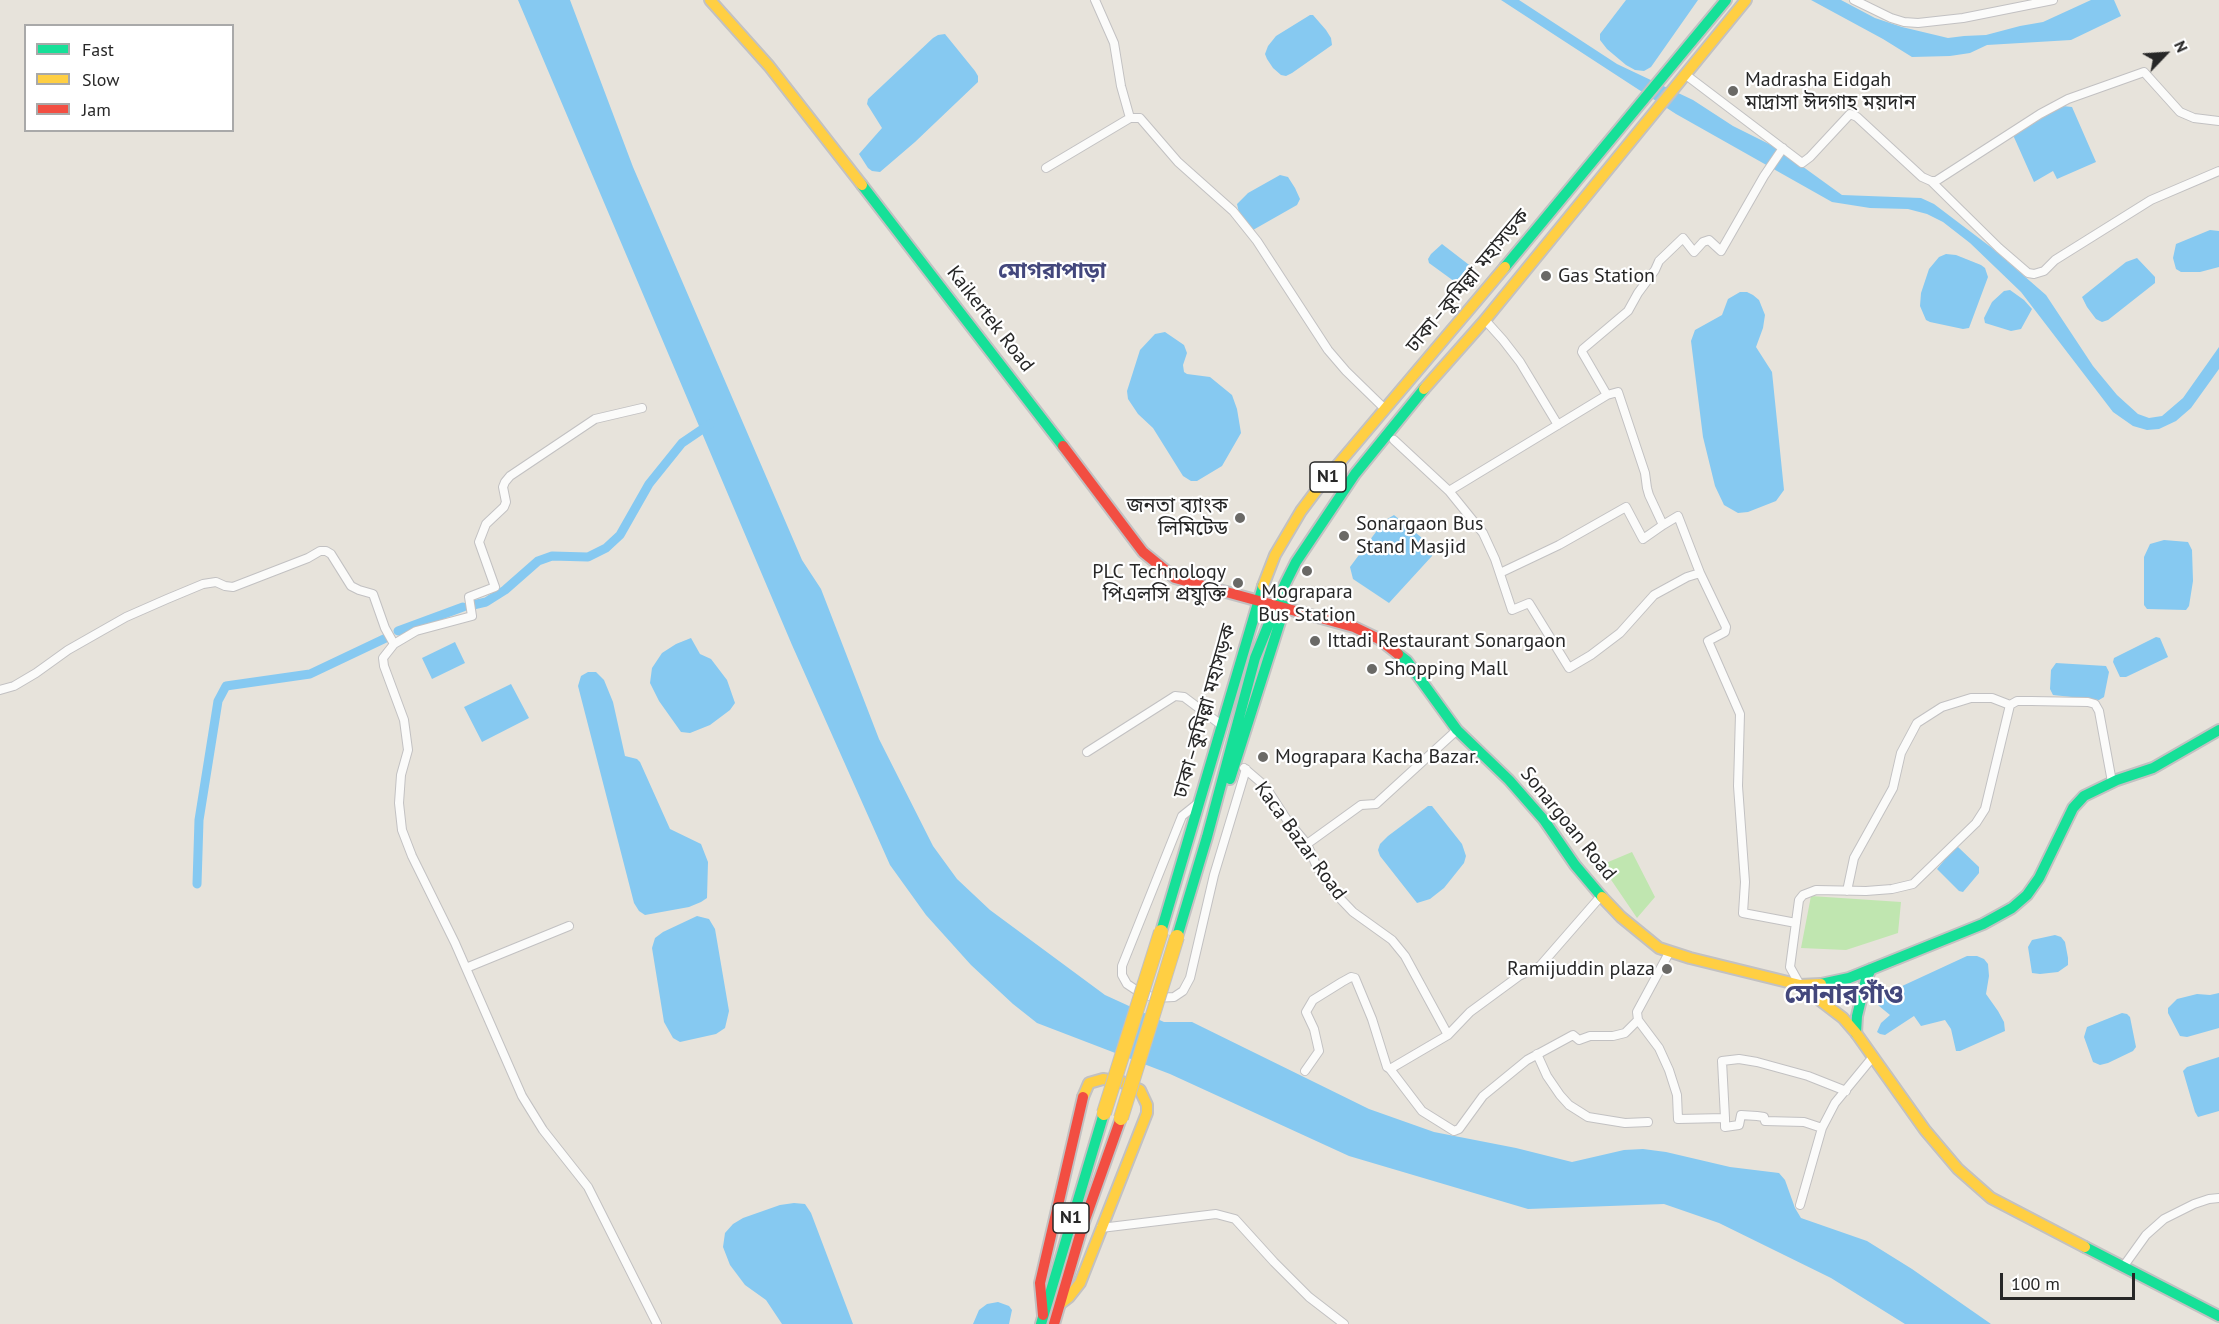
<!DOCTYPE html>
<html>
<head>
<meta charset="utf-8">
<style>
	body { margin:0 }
	#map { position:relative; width:2219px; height:1324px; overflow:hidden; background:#e7e3db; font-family:"PT Sans",sans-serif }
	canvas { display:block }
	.legend { position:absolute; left:24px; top:24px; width:210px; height:108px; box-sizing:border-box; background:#fff; border:2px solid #a9a9a9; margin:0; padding:8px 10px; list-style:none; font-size:18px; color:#272727 }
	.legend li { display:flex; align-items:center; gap:12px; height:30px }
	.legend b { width:30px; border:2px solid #a9a9a9 }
	.north { position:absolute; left:2135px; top:24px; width:60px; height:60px; -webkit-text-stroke:4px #fff; paint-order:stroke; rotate:65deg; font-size:16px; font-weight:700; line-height:24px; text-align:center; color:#272727 }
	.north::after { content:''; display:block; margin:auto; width:21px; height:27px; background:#272727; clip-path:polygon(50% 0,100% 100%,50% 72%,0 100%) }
	.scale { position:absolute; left:2000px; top:1273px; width:135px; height:27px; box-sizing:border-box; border:3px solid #272727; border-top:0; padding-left:8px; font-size:18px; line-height:21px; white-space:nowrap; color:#272727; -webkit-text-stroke:4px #fff; paint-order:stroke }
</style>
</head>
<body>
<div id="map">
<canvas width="2219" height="1324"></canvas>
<ul class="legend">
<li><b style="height:8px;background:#16e098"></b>Fast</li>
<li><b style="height:8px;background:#ffcf43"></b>Slow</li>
<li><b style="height:8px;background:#f24e42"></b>Jam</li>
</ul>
<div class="north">N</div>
<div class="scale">100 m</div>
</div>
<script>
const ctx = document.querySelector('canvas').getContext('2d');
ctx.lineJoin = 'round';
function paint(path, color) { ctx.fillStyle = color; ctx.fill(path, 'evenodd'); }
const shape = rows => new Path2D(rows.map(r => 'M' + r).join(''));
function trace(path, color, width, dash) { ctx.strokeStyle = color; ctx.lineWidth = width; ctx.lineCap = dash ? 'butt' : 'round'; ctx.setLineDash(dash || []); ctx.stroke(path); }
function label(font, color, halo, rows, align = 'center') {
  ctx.font = font + ' "PT Sans","Noto Sans Bengali",sans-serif'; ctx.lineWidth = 4.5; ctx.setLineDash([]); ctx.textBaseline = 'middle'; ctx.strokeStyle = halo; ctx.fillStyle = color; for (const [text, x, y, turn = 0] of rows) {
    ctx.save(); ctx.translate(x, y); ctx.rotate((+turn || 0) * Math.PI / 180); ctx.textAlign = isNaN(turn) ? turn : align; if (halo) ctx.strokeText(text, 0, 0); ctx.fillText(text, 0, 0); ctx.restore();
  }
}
paint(shape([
	[1632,852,1655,897,1637,918,1601,865],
	[1811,896,1901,902,1898,933,1846,950,1801,948]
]), '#c0e6b0');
paint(shape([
	[518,0,570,0,633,167,802,560,821,589,879,739,933,846,957,879,990,910,1105,995,1164,1022,1192,1022,1369,1109,1434,1132,1516,1148,1572,1162,1624,1150,1643,1149,1666,1152,1730,1167,1779,1173,1785,1180,1795,1208,1801,1218,1867,1241,1912,1269,1991,1324,1905,1324,1831,1278,1719,1223,1664,1204,1528,1209,1349,1156,1170,1074,1037,1023,1013,1004,971,965,926,915,890,865,792,645],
	[1501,0,1519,0,1617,64,1693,100,1733,126,1777,148,1842,195,1921,198,1934,204,1992,248,2046,295,2093,366,2117,395,2138,414,2149,418,2162,416,2183,398,2219,347,2219,369,2191,408,2176,421,2159,429,2147,430,2133,426,2113,412,2021,292,1970,243,1943,222,1927,214,1908,209,1870,208,1832,202,1676,114],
	[1626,0,1698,0,1651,67,1644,71,1635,70,1626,65,1607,49,1600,40,1600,34],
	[1811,0,1841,0,1875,18,1902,27,1948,38,1964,36,1986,35,2020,26,2043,22,2091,0,2114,0,2121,16,2071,40,1987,45,1970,53,1950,56,1912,57,1883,39],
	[1310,15,1313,15,1326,30,1331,38,1332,45,1292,73,1286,76,1281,75,1273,68,1267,59,1265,54,1268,46,1276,36],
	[945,34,975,71,978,76,978,82,915,142,880,172,872,171,868,168,859,154,882,128,867,104,868,99,933,38,938,35],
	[2063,106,2072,107,2096,162,2057,179,2053,171,2034,182,2013,135],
	[1280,175,1288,177,1295,188,1300,199,1297,205,1253,230,1239,213,1237,204,1248,193],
	[2210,230,2219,231,2219,267,2200,272,2181,272,2176,269,2173,258,2176,244],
	[1442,244,1477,271,1462,287,1429,263,1428,259,1431,254],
	[1946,254,1956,255,1981,265,1985,268,1988,277,1969,328,1963,329,1930,322,1926,320,1920,306,1921,293,1929,269,1939,257],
	[2137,258,2155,277,2155,283,2108,320,2102,322,2096,319,2087,307,2082,297,2126,262],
	[2010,290,2024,300,2032,309,2021,329,2011,331,1985,323,1984,318,1992,302,2004,291],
	[1740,292,1747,292,1753,295,1759,300,1765,315,1763,328,1756,347,1772,372,1784,490,1776,501,1748,512,1738,513,1724,505,1715,486,1703,437,1691,341,1695,330,1722,315,1728,299],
	[1165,332,1184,345,1187,353,1183,365,1184,372,1187,374,1210,377,1232,395,1237,409,1241,433,1222,466,1197,481,1191,481,1183,476,1153,428,1138,414,1128,399,1127,391,1140,350,1155,334],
	[1394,515,1427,542,1432,556,1389,603,1353,579,1350,567,1384,521],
	[2164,540,2188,542,2192,550,2193,581,2189,606,2186,610,2147,609,2144,605,2144,557,2150,544],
	[2156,637,2160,638,2168,657,2126,677,2120,677,2113,662,2114,658],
	[691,638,700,654,711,659,727,680,735,703,730,710,710,725,690,733,681,732,659,701,650,683,652,668,662,653,676,644],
	[455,642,465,663,432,679,422,658],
	[2056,663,2106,666,2109,672,2104,697,2099,700,2053,695,2050,689,2051,670],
	[588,672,596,672,604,680,613,702,625,756,637,759,640,762,670,829,701,844,708,862,707,898,701,902,689,907,645,915,639,911,634,903,578,686,581,676],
	[511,684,529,718,482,742,464,707],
	[1428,806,1432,806,1462,844,1466,856,1464,863,1444,888,1430,899,1417,903,1380,856,1378,850,1380,844,1388,836],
	[1955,847,1958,847,1979,867,1979,873,1963,892,1959,891,1937,869],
	[697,916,709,919,715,929,729,1011,725,1028,716,1034,680,1042,673,1038,664,1022,652,948,655,938,663,932],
	[2055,935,2061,937,2065,942,2068,958,2068,965,2058,972,2040,974,2032,973,2028,947,2032,940],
	[1967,956,1977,956,1984,959,1988,964,1989,976,1986,994,1998,1011,2004,1022,2005,1031,1960,1051,1956,1051,1951,1029,1945,1020,1921,1026,1914,1016,1885,1035,1880,1034,1877,1032,1881,1023,1890,1015,1873,1001,1874,995,1888,989,1900,987],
	[2219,993,2219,1028,2187,1037,2180,1036,2168,1013,2168,1008,2177,999,2197,994,2210,995],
	[2122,1013,2127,1014,2130,1017,2136,1047,2133,1051,2108,1063,2100,1065,2093,1062,2084,1037,2087,1027],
	[2219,1057,2219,1111,2198,1117,2195,1112,2183,1071,2187,1067],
	[794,1203,805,1204,811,1213,853,1324,782,1324,766,1300,745,1285,730,1265,723,1247,725,1233,733,1224,743,1218,780,1205],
	[998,1302,1009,1306,1012,1310,1009,1324,973,1324,979,1310,987,1304]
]), '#86c9f1');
trace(shape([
	[473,605,486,602,505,590,538,561,552,556,588,557,606,548,620,535,649,484,682,443,710,424],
	[398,631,463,607],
	[197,884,199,820,218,701,226,686,310,674,388,637]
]), '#86c9f1', 9);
const street = shape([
	[1095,0,1114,43,1121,86,1130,118],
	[1854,0,1891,18,1904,22,1918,23,1963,18,2053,0],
	[1686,75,1802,163,1810,157,1850,114,1857,117,1922,177,1931,181,1936,181,2040,114,2068,99,2144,72,2180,112,2194,118,2219,121],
	[1046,168,1130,118,1140,118,1178,162,1233,211,1257,241,1328,350,1346,371,1385,409],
	[1931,181,1999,248,2028,273,2034,274,2044,271,2055,260,2151,200,2219,171],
	[1485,320,1503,340,1520,362,1558,425],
	[1607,395,1582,352,1583,349,1628,311,1638,293,1655,270,1659,261,1683,238,1694,252,1703,242,1709,240,1721,251,1764,176,1783,148],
	[642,408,595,419,510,476,505,482,503,487,506,502,504,507,486,524,479,542,495,587,469,597,472,616,416,631,394,644,383,658,384,666,404,720,408,750,401,775,399,803,402,830,412,856,455,943,522,1096,543,1130,588,1187,657,1324],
	[1394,440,1449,491,1483,533,1495,559,1512,610,1529,603,1569,668,1591,655,1620,633,1654,595,1687,577,1700,573,1726,627,1725,632,1708,641,1740,714,1738,786,1745,882,1743,913,1796,923],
	[1449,491,1607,395,1618,392,1645,473,1647,488,1649,495,1663,525,1678,516,1700,573],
	[1500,573,1559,545,1626,507,1643,539,1663,525],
	[0,690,14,686,36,673,68,650,126,617,167,599,203,584,216,582,225,586,233,587,308,558,320,551,326,551,331,554,351,586,359,590,373,594,385,628,394,644],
	[1087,752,1175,696,1184,697,1220,724],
	[1244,768,1265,786,1287,820,1307,844,1317,867,1332,890,1353,912,1392,940,1405,956,1448,1035],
	[1197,804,1182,816,1122,966,1122,975,1127,984,1136,990,1154,998,1174,997,1183,991,1190,978,1214,875,1246,769],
	[1307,844,1361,805,1376,804,1457,730],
	[1847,891,1854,858,1893,788,1901,753,1917,723,1942,707,1971,698,1992,698,2010,705],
	[466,968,569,926],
	[1800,985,1790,967,1799,900,1803,895,1816,890,1866,891,1892,889,1913,884,1976,823,1985,809,2010,705,2017,701,2031,701,2088,702,2095,704,2099,711,2112,782],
	[1638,1020,1637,1012,1670,951],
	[1537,1054,1547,1076,1560,1095,1569,1105,1588,1117,1625,1123,1648,1122],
	[1390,1069,1422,1111,1454,1131,1459,1129,1483,1096,1527,1060,1573,1035,1579,1040,1590,1036,1613,1036,1625,1033,1638,1020,1659,1048,1669,1070,1677,1095,1678,1119,1725,1118,1725,1127,1739,1125,1741,1115,1757,1116,1764,1117,1765,1121,1804,1122,1822,1128],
	[1305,1071,1319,1051,1314,1029,1306,1012,1313,1000,1342,982,1351,977,1355,978,1372,1019,1387,1067,1390,1069,1448,1035,1470,1012,1519,976,1540,966,1601,896],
	[1725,1118,1722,1061,1739,1059,1757,1062,1808,1076,1846,1091],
	[1800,1205,1822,1128,1835,1103,1872,1058],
	[1101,1228,1216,1214,1235,1219,1274,1262,1309,1297,1344,1324],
	[2123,1267,2146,1235,2164,1219,2194,1204,2209,1199,2219,1198]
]);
const fast = shape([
	[862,185,1063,446],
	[1505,267,1726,0],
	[1398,654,1407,661,1457,730,1509,780,1544,820,1575,865,1602,897],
	[1230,779,1285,606],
	[1161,932,1263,586],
	[1177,937,1207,837,1255,658,1285,584,1296,562,1355,474,1424,389],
	[1821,984,1849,978,1983,924,2012,908,2027,895,2039,878,2073,808,2084,796,2117,780,2153,768,2219,730],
	[1856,1033,1857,1016,1866,979,1871,969],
	[2085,1247,2219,1316],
	[1041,1324,1104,1113]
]);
const slow = shape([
	[710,0,769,66,862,185],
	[1424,389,1485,320,1746,0],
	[1263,586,1275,555,1301,511,1319,487,1505,267],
	[1602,897,1621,917,1659,948,1690,958,1800,985,1821,984],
	[1800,985,1843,1018,1856,1033,1925,1130,1958,1169,1991,1198,2085,1247],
	[1060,1304,1069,1297,1080,1283,1147,1113,1147,1105,1140,1090,1122,1082,1103,1079,1089,1083,1083,1097]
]);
const jam = shape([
	[1063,446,1143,552,1175,578,1354,627,1379,639,1398,654],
	[1043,1315,1040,1283,1083,1097],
	[1054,1324,1082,1228,1121,1118]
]);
trace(street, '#c2c1c2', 10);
trace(fast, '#c2c1c2', 14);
trace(slow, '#c2c1c2', 14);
trace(jam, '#c2c1c2', 14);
trace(street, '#fbfbfa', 8);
trace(fast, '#16e098', 10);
trace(slow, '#ffcf43', 10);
trace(jam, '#f24e42', 10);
const slowBridge = shape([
	[1104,1113,1161,932],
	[1121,1118,1177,937]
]);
trace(slowBridge, '#c3c1bf', 16, []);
trace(slowBridge, '#ffcf43', 14);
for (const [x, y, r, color] of [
	[1733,91,6,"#6a6966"],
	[1546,276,6,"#6a6966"],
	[1240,518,6,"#6a6966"],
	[1344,536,6,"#6a6966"],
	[1307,571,6,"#6a6966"],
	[1238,583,6,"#6a6966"],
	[1315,641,6,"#6a6966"],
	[1372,669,6,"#6a6966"],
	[1263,757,6,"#6a6966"],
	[1667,969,6,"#6a6966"]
]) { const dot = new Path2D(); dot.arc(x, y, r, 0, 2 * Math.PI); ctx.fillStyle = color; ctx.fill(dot); trace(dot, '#fff', 2); }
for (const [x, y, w] of [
	[1328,477,36],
	[1071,1218,36]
]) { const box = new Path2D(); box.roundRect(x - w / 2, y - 15, w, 30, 4.5); ctx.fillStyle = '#fff'; ctx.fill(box); trace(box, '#272727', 1.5); }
label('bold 18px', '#272727', null, [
	["N1",1328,477],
	["N1",1071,1218]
]);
label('20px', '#272727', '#fff', [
	["Madrasha Eidgah",1745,80],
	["মাদ্রাসা ঈদগাহ ময়দান",1745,103],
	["Gas Station",1558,276],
	["জনতা ব্যাংক",1228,506,"right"],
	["লিমিটেড",1228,529,"right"],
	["Sonargaon Bus",1356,524],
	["Stand Masjid",1356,547],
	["PLC Technology",1226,572,"right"],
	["পিএলসি প্রযুক্তি",1226,595,"right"],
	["Mograpara",1307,592,"center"],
	["Bus Station",1307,615,"center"],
	["Ittadi Restaurant Sonargaon",1327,641],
	["Shopping Mall",1384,669],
	["Mograpara Kacha Bazar.",1275,757],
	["Ramijuddin plaza",1655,969,"right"]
], 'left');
label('20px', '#272727', '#fff', [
	["ঢাকা–কুমিল্লা মহাসড়ক",1468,281,-50],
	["Kaikertek Road",990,319,52],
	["ঢাকা–কুমিল্লা মহাসড়ক",1205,711,-74],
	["Sonargoan Road",1568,824,51],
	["Kaca Bazar Road",1300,841,54]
]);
label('bold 22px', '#43477c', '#fff', [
	["মোগরাপাড়া",1052,272]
]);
label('bold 26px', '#43477c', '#fff', [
	["সোনারগাঁও",1844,996]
]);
</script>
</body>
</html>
